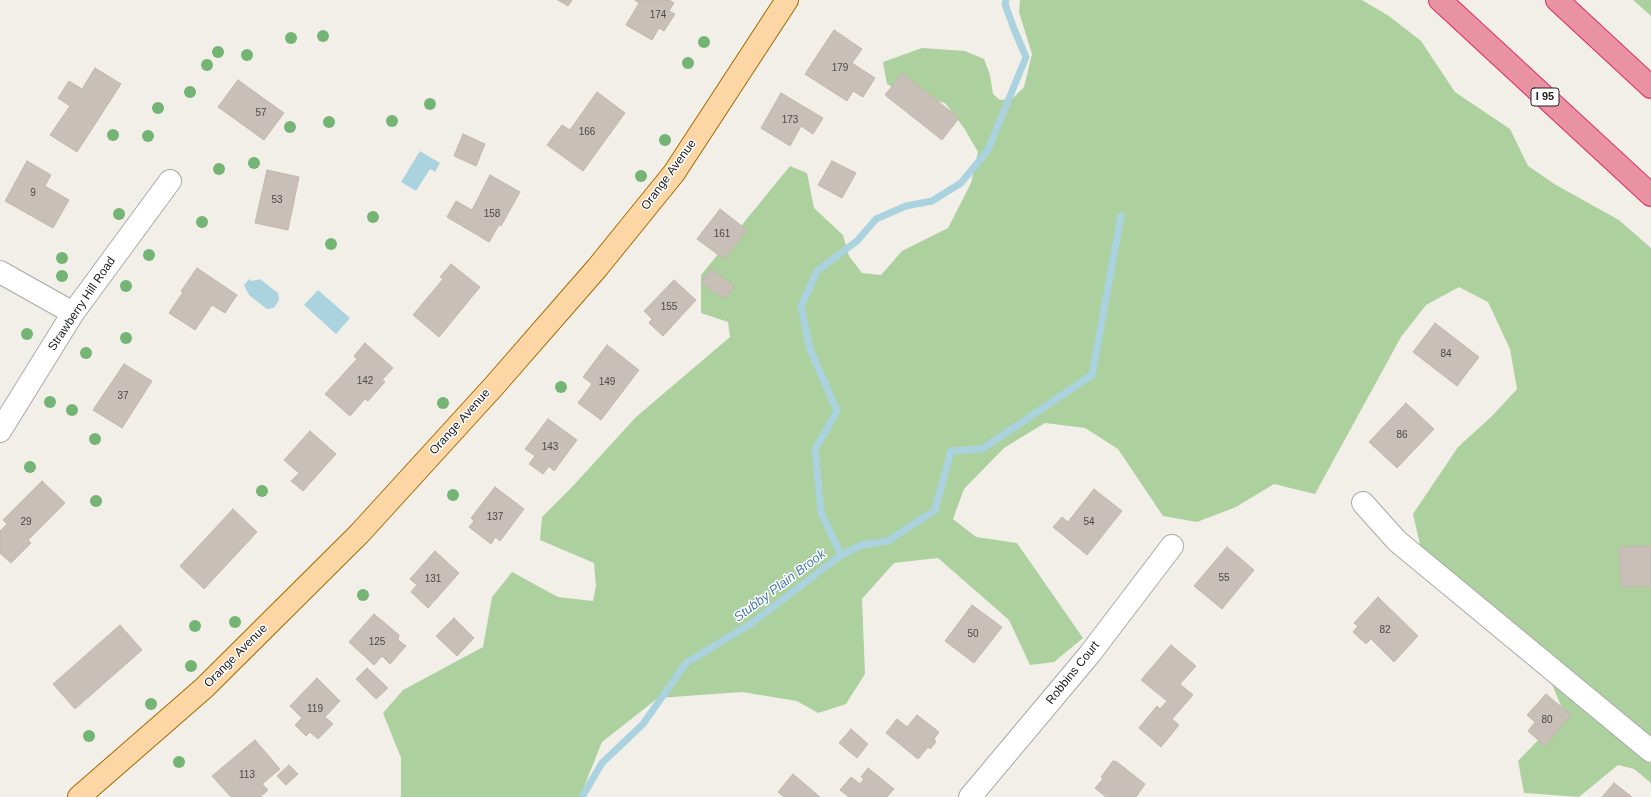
<!DOCTYPE html>
<html>
<head>
<meta charset="utf-8">
<style>
	body { margin:0 }
	canvas { display:block; background:#f2efe9 }
</style>
</head>
<body>
<canvas width="1651" height="797"></canvas>
<script>
const ctx = document.querySelector('canvas').getContext('2d');
ctx.lineJoin = 'round';
function paint(path, color) { ctx.fillStyle = color; ctx.fill(path, 'evenodd'); }
const shape = rows => new Path2D(rows.map(r => 'M' + r).join(''));
function trace(path, color, width, dash) { ctx.strokeStyle = color; ctx.lineWidth = width; ctx.lineCap = dash ? 'butt' : 'round'; ctx.setLineDash(dash || []); ctx.stroke(path); }
function label(font, color, halo, rows, align = 'center') {
  ctx.font = font + ' Arial,sans-serif'; ctx.lineWidth = 3; ctx.setLineDash([]); ctx.textBaseline = 'middle'; ctx.strokeStyle = halo; ctx.fillStyle = color; for (const [text, x, y, turn = 0] of rows) {
    ctx.save(); ctx.translate(x, y); ctx.rotate((+turn || 0) * Math.PI / 180); ctx.textAlign = isNaN(turn) ? turn : align; if (halo) ctx.strokeText(text, 0, 0); ctx.fillText(text, 0, 0); ctx.restore();
  }
}
paint(shape([
	[1020,0,1362,0,1389,16,1421,41,1455,92,1510,129,1528,166,1556,185,1619,220,1651,248,1651,783,1634,769,1618,765,1579,797,1524,793,1518,761,1564,713,1548,675,1421,549,1413,514,1458,447,1492,416,1517,389,1510,349,1488,302,1459,287,1426,305,1401,337,1315,494,1274,484,1236,507,1197,522,1163,516,1118,449,1085,428,1045,423,1004,448,964,489,953,519,976,537,1017,543,1083,638,1054,662,1030,665,1009,620,938,558,894,563,862,599,865,674,846,704,818,713,797,701,742,692,658,698,602,742,580,797,401,797,401,758,383,713,403,690,483,647,492,597,512,572,558,597,593,601,596,586,594,563,540,540,542,517,572,487,636,417,730,337,728,322,701,313,701,275,790,166,807,173,814,208,843,235,849,256,862,273,881,275,902,251,948,228,971,183,978,152,964,128,945,103,906,94,887,84,883,62,922,48,965,51,984,59,990,75,993,94,1000,100,1012,99,1024,87,1032,54,1019,12],
	[1633,0,1651,0,1651,16]
]), '#add19e');
paint(shape([
	[420,151,440,163,435,172,430,169,416,191,401,182],
	[249,279,252,281,260,279,278,293,279,300,274,308,267,309,249,295,244,285],
	[318,290,350,318,336,334,304,305]
]), '#aad3df');
trace(shape([
	[841,555,862,545,888,541,935,510,951,451,982,449,1092,375,1121,216],
	[582,797,602,763,643,724,686,663,752,623,841,555,821,512,815,450,837,411,810,349,801,306,817,271,857,241,876,219,906,206,932,201,961,183,988,150,1026,57,1014,29,1005,4,1006,0]
]), '#aad3df', 7);
const building = shape([
	[558,0,572,0,568,6,558,0],
	[635,0,669,0,674,3,669,11,675,14,664,31,659,28,652,40,626,25,639,3,635,0],
	[834,30,862,49,852,63,875,78,863,97,853,91,847,101,805,74,834,30],
	[95,68,121,84,77,152,50,135,70,106,58,98,69,81,82,89,95,68],
	[902,73,959,118,942,140,885,95,902,73],
	[238,80,284,113,264,140,218,107,238,80],
	[597,92,625,113,583,171,547,145,562,125,570,130,597,92],
	[781,93,823,118,813,134,801,126,790,146,761,128,781,93],
	[463,134,485,144,476,166,454,156,463,134],
	[27,161,51,175,45,186,69,200,53,228,5,201,27,161],
	[832,161,856,173,842,198,818,185,832,161],
	[267,170,299,177,288,230,255,223,267,170],
	[490,175,520,192,501,226,499,225,489,242,447,217,456,201,472,210,490,175],
	[720,209,747,230,724,259,697,239,720,209],
	[451,264,480,287,439,337,413,315,443,279,440,277,451,264],
	[197,268,237,295,225,313,212,305,195,330,169,313,183,292,181,291,197,268],
	[711,269,734,286,725,299,701,283,711,269],
	[674,280,696,300,663,336,649,323,652,319,644,311,674,280],
	[1435,323,1479,357,1457,386,1413,352,1435,323],
	[365,343,393,368,382,380,385,382,368,401,365,399,350,416,325,394,357,359,354,356,365,343],
	[607,345,639,370,601,420,578,403,592,384,583,377,607,345],
	[124,364,152,381,122,428,93,410,124,364],
	[1406,403,1434,429,1397,468,1369,442,1406,403],
	[548,419,577,440,554,471,549,466,543,474,529,464,535,456,525,449,548,419],
	[310,431,336,454,303,491,291,481,299,473,284,460,310,431],
	[42,481,65,503,28,540,31,543,11,563,0,553,0,531,7,524,3,520,42,481],
	[495,487,524,509,500,541,495,537,491,544,469,527,474,521,471,518,495,487],
	[1094,489,1122,511,1087,555,1053,527,1062,517,1068,522,1094,489],
	[233,509,257,532,204,589,180,566,233,509],
	[1651,546,1651,586,1623,587,1621,585,1619,547,1651,546],
	[1227,547,1254,570,1222,609,1194,586,1227,547],
	[435,551,459,573,428,608,411,592,417,585,410,579,435,551],
	[1378,597,1418,636,1394,662,1371,639,1366,644,1353,632,1358,626,1354,623,1378,597],
	[972,605,1002,627,974,663,945,641,972,605],
	[374,614,399,635,398,640,406,646,390,664,382,656,374,665,349,642,374,614],
	[454,618,474,638,457,656,436,636,454,618],
	[120,625,142,650,75,709,53,684,120,625],
	[1171,645,1196,666,1180,684,1193,695,1172,719,1179,725,1161,747,1139,728,1157,706,1160,709,1167,701,1141,680,1171,645],
	[367,668,388,688,376,699,356,679,367,668],
	[317,678,340,701,325,717,333,724,318,739,310,732,306,736,295,725,302,718,290,706,317,678],
	[1546,694,1571,715,1545,746,1528,731,1535,722,1527,715,1546,694],
	[917,715,939,732,934,739,936,742,930,749,928,747,918,759,886,733,897,719,907,727,917,715],
	[851,729,868,744,857,758,839,743,851,729],
	[255,740,280,769,262,784,268,790,260,797,231,797,212,776,255,740],
	[1113,761,1117,762,1145,784,1136,797,1106,797,1095,788,1103,779,1101,777,1113,761],
	[289,765,298,774,286,785,277,776,289,765],
	[868,768,894,789,887,797,849,797,840,790,851,777,860,784,864,779,861,777,868,768],
	[793,774,820,797,784,797,778,792,793,774],
	[1614,783,1632,797,1602,797,1614,783]
]);
paint(building, '#c7bfb8');
trace(building, '#c4b6ab', 1);
const minor = shape([
	[0,272,73,313],
	[0,431,73,313,170,181],
	[1363,503,1397,541,1651,751],
	[970,797,1089,655,1172,546]
]);
const major = shape([
	[79,797,204,688,359,534,494,386,597,268,674,173,787,0]
]);
const highway = shape([
	[1440,0,1651,195],
	[1557,0,1651,87]
]);
trace(minor, '#a9a9a9', 24);
trace(major, '#a06b00', 24);
trace(highway, '#dc2a67', 24);
trace(minor, '#fff', 22);
trace(major, '#fcd6a4', 22);
trace(highway, '#e892a2', 22);
ctx.fillStyle = '#74b475';
for (const [x, y] of [
	[323,36],
	[291,38],
	[704,42],
	[218,52],
	[247,55],
	[688,63],
	[207,65],
	[190,92],
	[430,104],
	[158,108],
	[392,121],
	[329,122],
	[290,127],
	[113,135],
	[148,136],
	[665,140],
	[254,163],
	[219,169],
	[641,176],
	[119,214],
	[373,217],
	[202,222],
	[331,244],
	[149,255],
	[62,258],
	[62,276],
	[126,286],
	[27,334],
	[126,338],
	[86,353],
	[561,387],
	[50,402],
	[443,403],
	[72,410],
	[95,439],
	[30,467],
	[262,491],
	[453,495],
	[96,501],
	[363,595],
	[235,622],
	[195,626],
	[191,666],
	[151,704],
	[89,736],
	[179,762]
]) { ctx.beginPath(); ctx.arc(x, y, 6, 0, 2 * Math.PI); ctx.fill(); }
label('10px', '#4b4948', null, [
	["174",658,15],
	["179",840,68],
	["57",261,113],
	["173",790,120],
	["166",587,132],
	["9",33,193],
	["53",277,200],
	["158",492,214],
	["161",722,234],
	["155",669,307],
	["84",1446,354],
	["142",365,381],
	["149",607,382],
	["37",123,396],
	["86",1402,435],
	["143",550,447],
	["137",495,517],
	["29",26,522],
	["54",1089,522],
	["55",1224,578],
	["131",433,579],
	["82",1385,630],
	["50",973,634],
	["125",377,642],
	["119",315,709],
	["80",1547,720],
	["113",247,775]
]);
for (const [x, y, w] of [
	[1545,97,28]
]) { const box = new Path2D(); box.roundRect(x - w / 2, y - 9, w, 18, 3); ctx.fillStyle = '#fff'; ctx.fill(box); trace(box, '#222', 1); }
label('bold 11px', '#222', null, [
	["I 95",1545,97]
]);
label('12px', '#222', '#fff', [
	["Orange Avenue",669,175,-54],
	["Strawberry Hill Road",82,304,-56],
	["Orange Avenue",460,422,-48],
	["Orange Avenue",236,656,-45],
	["Robbins Court",1073,673,-51]
]);
label('italic 13px', '#4a7aab', '#fff', [
	["Stubby Plain Brook",780,586,-37]
]);
</script>
</body>
</html>
